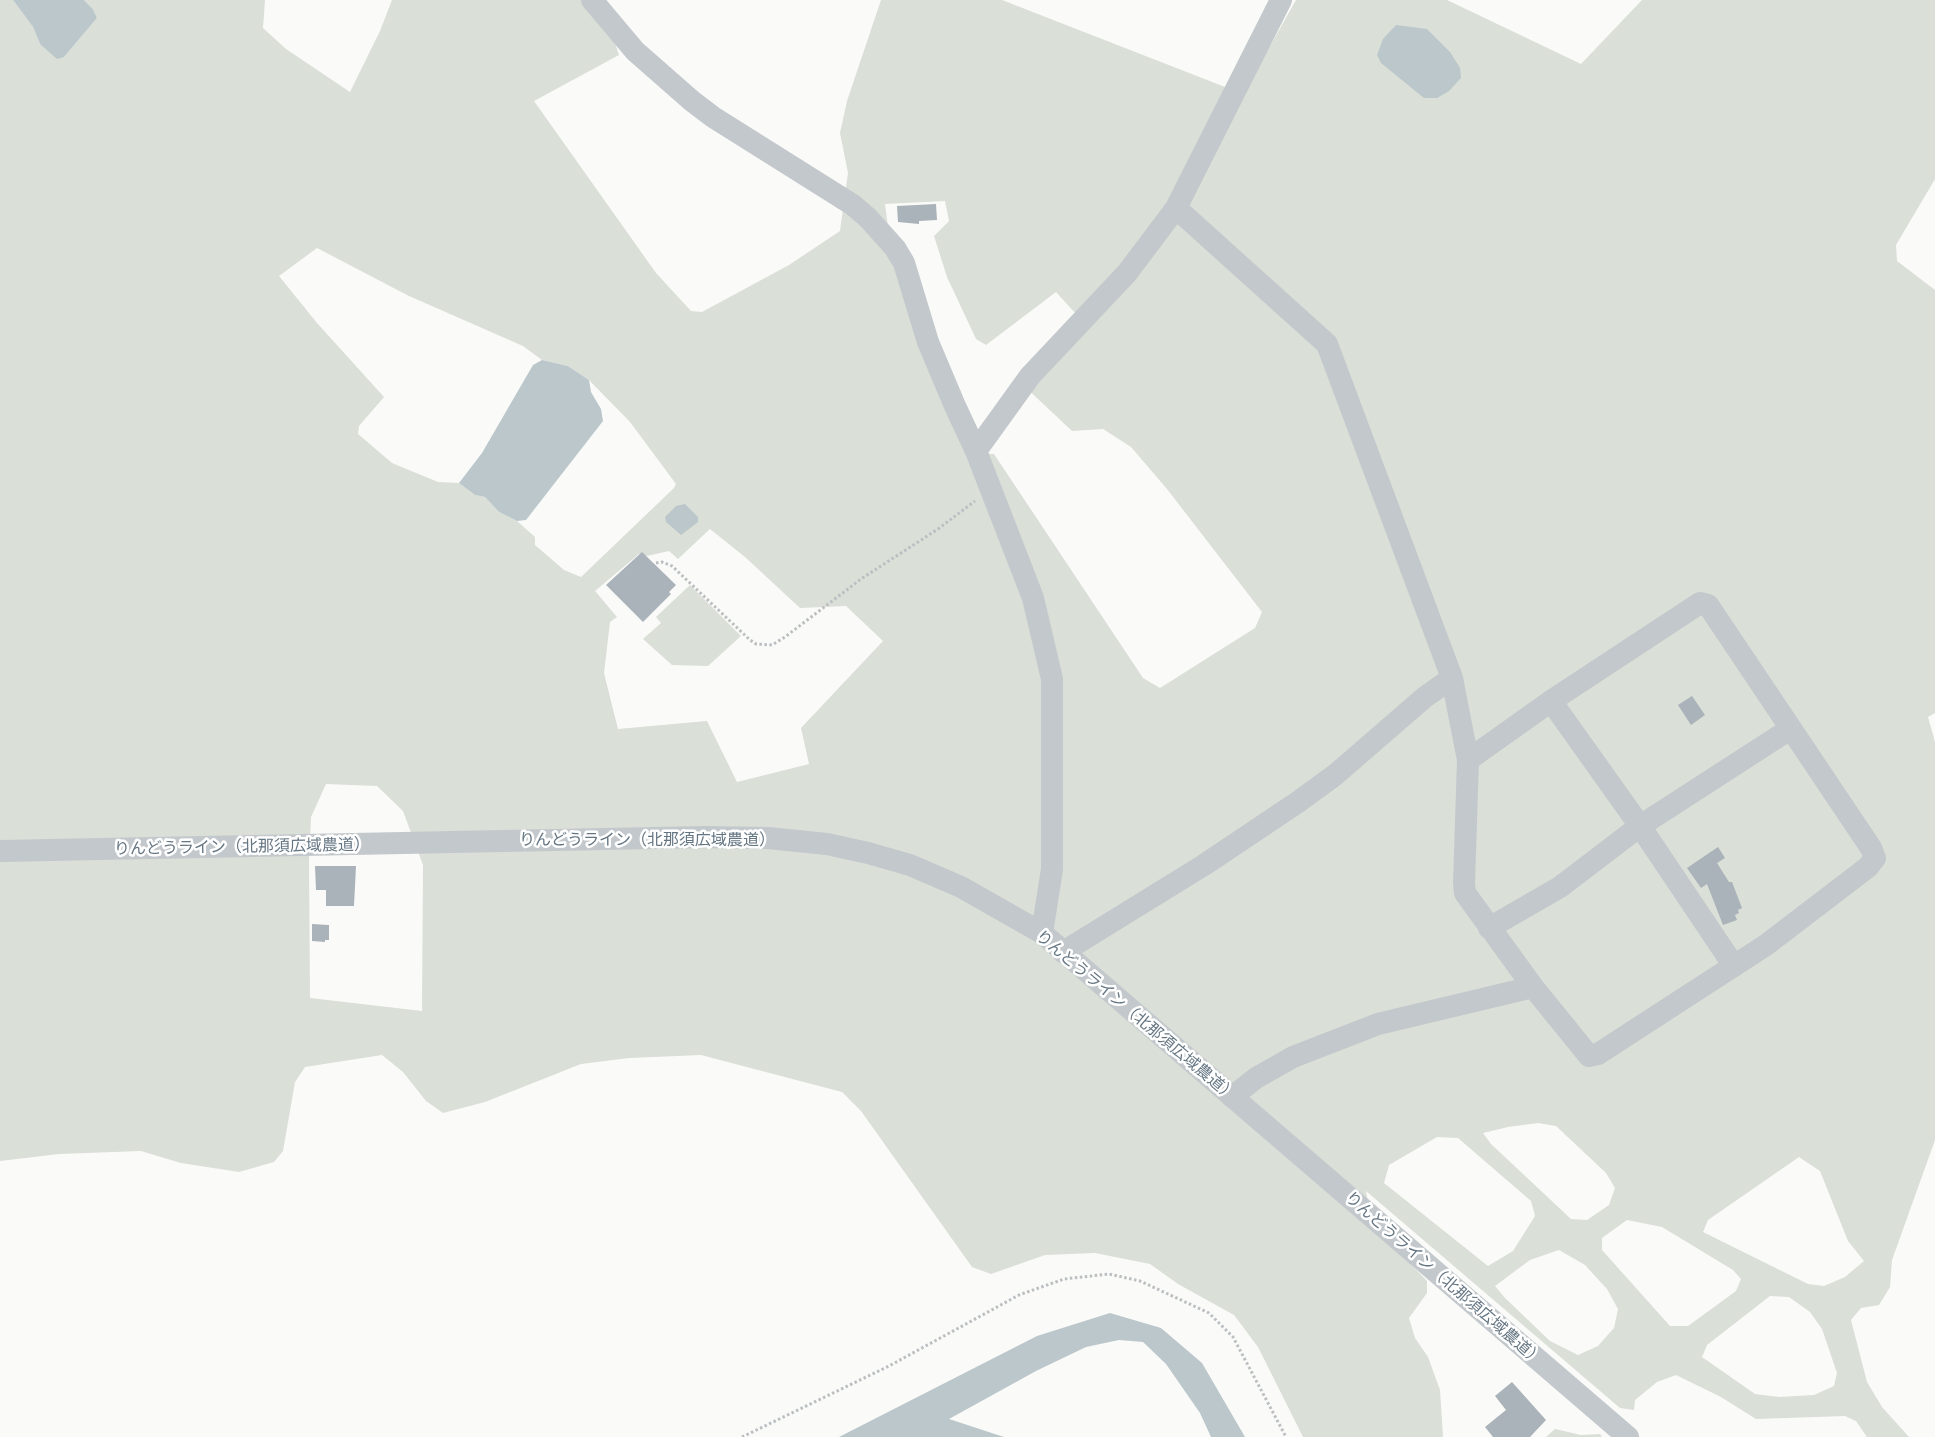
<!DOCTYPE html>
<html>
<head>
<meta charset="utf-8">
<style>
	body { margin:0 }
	canvas { display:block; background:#fafaf8 }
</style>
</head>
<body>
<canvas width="1935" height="1437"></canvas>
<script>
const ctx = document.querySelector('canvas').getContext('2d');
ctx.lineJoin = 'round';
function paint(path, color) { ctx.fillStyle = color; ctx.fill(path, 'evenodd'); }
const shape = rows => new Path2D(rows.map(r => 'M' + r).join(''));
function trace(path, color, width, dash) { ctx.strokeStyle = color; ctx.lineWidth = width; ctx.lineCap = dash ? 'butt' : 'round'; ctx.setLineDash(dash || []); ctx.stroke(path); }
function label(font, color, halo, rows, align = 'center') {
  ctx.font = font + ' Inter,"Noto Sans JP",sans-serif'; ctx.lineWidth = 5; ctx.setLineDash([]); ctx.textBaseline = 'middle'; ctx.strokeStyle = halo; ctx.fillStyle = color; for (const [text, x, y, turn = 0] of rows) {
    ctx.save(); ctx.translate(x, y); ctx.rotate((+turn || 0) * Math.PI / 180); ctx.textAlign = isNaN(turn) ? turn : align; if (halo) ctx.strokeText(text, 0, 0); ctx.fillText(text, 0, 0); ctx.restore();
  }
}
paint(shape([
	[0,0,13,0,33,27,40,44,64,57,97,18,93,9,84,0,265,0,263,28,286,49,350,92,380,31,392,0,587,0,614,40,619,55,534,101,656,273,691,311,702,312,789,265,840,231,848,173,840,133,847,101,881,0,1002,0,1243,94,1296,0,1447,0,1581,64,1642,0,1935,0,1935,179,1896,245,1897,261,1935,290,1935,713,1928,717,1935,742,1935,1140,1892,1260,1890,1287,1879,1305,1861,1308,1851,1320,1867,1382,1882,1407,1909,1437,1867,1437,1856,1421,1845,1416,1756,1419,1721,1397,1676,1375,1657,1382,1635,1400,1634,1410,1620,1408,1366,1191,1372,1224,1427,1281,1427,1293,1409,1318,1415,1338,1428,1357,1440,1390,1443,1437,1303,1437,1258,1347,1234,1315,1178,1284,1150,1264,1095,1253,1045,1255,991,1274,972,1267,861,1111,842,1092,701,1055,629,1058,581,1064,485,1102,443,1113,426,1101,403,1072,382,1055,305,1067,295,1082,283,1151,274,1162,239,1172,181,1163,141,1151,59,1154,0,1161],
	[945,201,949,221,934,236,947,277,976,339,986,345,1056,292,1076,314,1021,383,1072,431,1103,429,1131,447,1167,489,1262,612,1255,628,1160,688,1143,678,994,454,974,453,889,235,885,204],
	[317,248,409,296,523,346,542,360,568,366,589,380,630,422,676,484,674,488,581,577,564,570,535,545,535,537,517,521,499,512,485,497,475,495,459,483,438,482,392,463,358,434,359,426,384,397,317,323,279,276],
	[710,529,745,557,800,608,846,606,883,641,801,728,809,764,737,782,707,721,618,729,604,673,610,622,617,617,595,591,639,554,647,556,669,551,678,559],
	[326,784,377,786,403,811,423,865,422,1011,310,998,309,861,311,817],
	[1538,1123,1556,1126,1606,1173,1615,1188,1609,1205,1587,1220,1571,1219,1491,1144,1483,1133,1508,1127],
	[1437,1137,1458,1138,1531,1201,1535,1216,1513,1251,1488,1266,1384,1183,1389,1165],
	[1799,1157,1820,1171,1848,1241,1864,1261,1845,1277,1824,1286,1808,1284,1703,1232,1708,1220],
	[1627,1220,1662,1227,1733,1270,1741,1279,1736,1291,1688,1326,1670,1326,1602,1250,1602,1238],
	[1559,1250,1585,1265,1607,1289,1618,1309,1614,1328,1598,1346,1578,1355,1550,1341,1505,1298,1495,1286,1530,1260],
	[1770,1296,1789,1297,1810,1312,1822,1329,1837,1373,1834,1386,1814,1395,1779,1397,1755,1394,1702,1357,1707,1345],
	[690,585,741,636,708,666,672,665,643,639,661,623,656,617],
	[1555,1429,1581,1435,1600,1434,1602,1437,1546,1437]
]), '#dadfd7');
paint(shape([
	[13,0,84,0,93,9,97,18,64,57,57,59,40,44,33,27],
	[1396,25,1427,29,1450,52,1460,68,1461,78,1449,91,1437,98,1424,98,1381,63,1377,55,1383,39],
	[542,360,568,366,589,380,591,392,601,409,603,421,526,520,517,521,499,512,485,497,475,495,459,483,482,453,533,365],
	[685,504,698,517,698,522,681,535,666,522,665,517,676,506],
	[1110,1313,1161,1328,1202,1363,1245,1437,1211,1437,1200,1413,1166,1364,1143,1342,1119,1340,1086,1347,1036,1371,949,1419,1004,1437,839,1437,1037,1336]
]), '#bbc7cb');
paint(shape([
	[936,204,937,220,919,221,919,224,898,222,897,206],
	[642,552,676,585,669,592,671,594,643,622,606,585],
	[1692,696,1705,715,1691,725,1678,705],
	[1718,847,1725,858,1717,863,1729,882,1732,882,1742,908,1738,910,1739,913,1735,915,1737,920,1723,925,1707,884,1701,888,1687,868],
	[315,866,356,866,354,906,326,906,326,890,316,890],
	[312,924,329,925,329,940,325,940,325,942,312,941],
	[1512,1382,1546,1420,1530,1437,1493,1437,1485,1427,1506,1410,1495,1396]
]), '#aab3b9');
trace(shape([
	[656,563,662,562,672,566,750,640,756,644,772,645,785,637,861,579,938,529,975,501],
	[742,1437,889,1366,1019,1295,1064,1279,1109,1274,1140,1281,1209,1313,1233,1337,1286,1437]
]), '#bbbfc2', 3, [2.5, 2.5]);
trace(shape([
	[592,0,635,51,692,101,713,117,853,205,868,218,895,248,904,263,928,342,955,406,976,451,1033,598,1052,679,1052,869,1042,933],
	[1176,208,1327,344,1452,678,1468,760,1464,883,1465,893,1533,987,1589,1056,1598,1054,1766,945,1868,867,1875,858,1871,848,1708,605,1700,603,1551,701,1468,760],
	[976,451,1030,376,1127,273,1176,208,1281,0],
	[1551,701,1640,826,1734,966],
	[0,851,705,837,768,838,827,844,868,853,910,865,961,887,1042,933,1628,1437],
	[1489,928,1560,887,1640,826,1790,729],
	[1063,952,1204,865,1298,802,1335,775,1425,697,1452,678],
	[1232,1097,1256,1078,1293,1057,1378,1024,1533,987]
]), '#c3c8cc', 22);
label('16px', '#657683', '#fff', [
	["りんどうライン（北那須広域農道）",647,840],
	["りんどうライン（北那須広域農道）",242,847,-1],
	["りんどうライン（北那須広域農道）",1136,1016,40],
	["りんどうライン（北那須広域農道）",1444,1279,41]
]);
</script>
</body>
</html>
